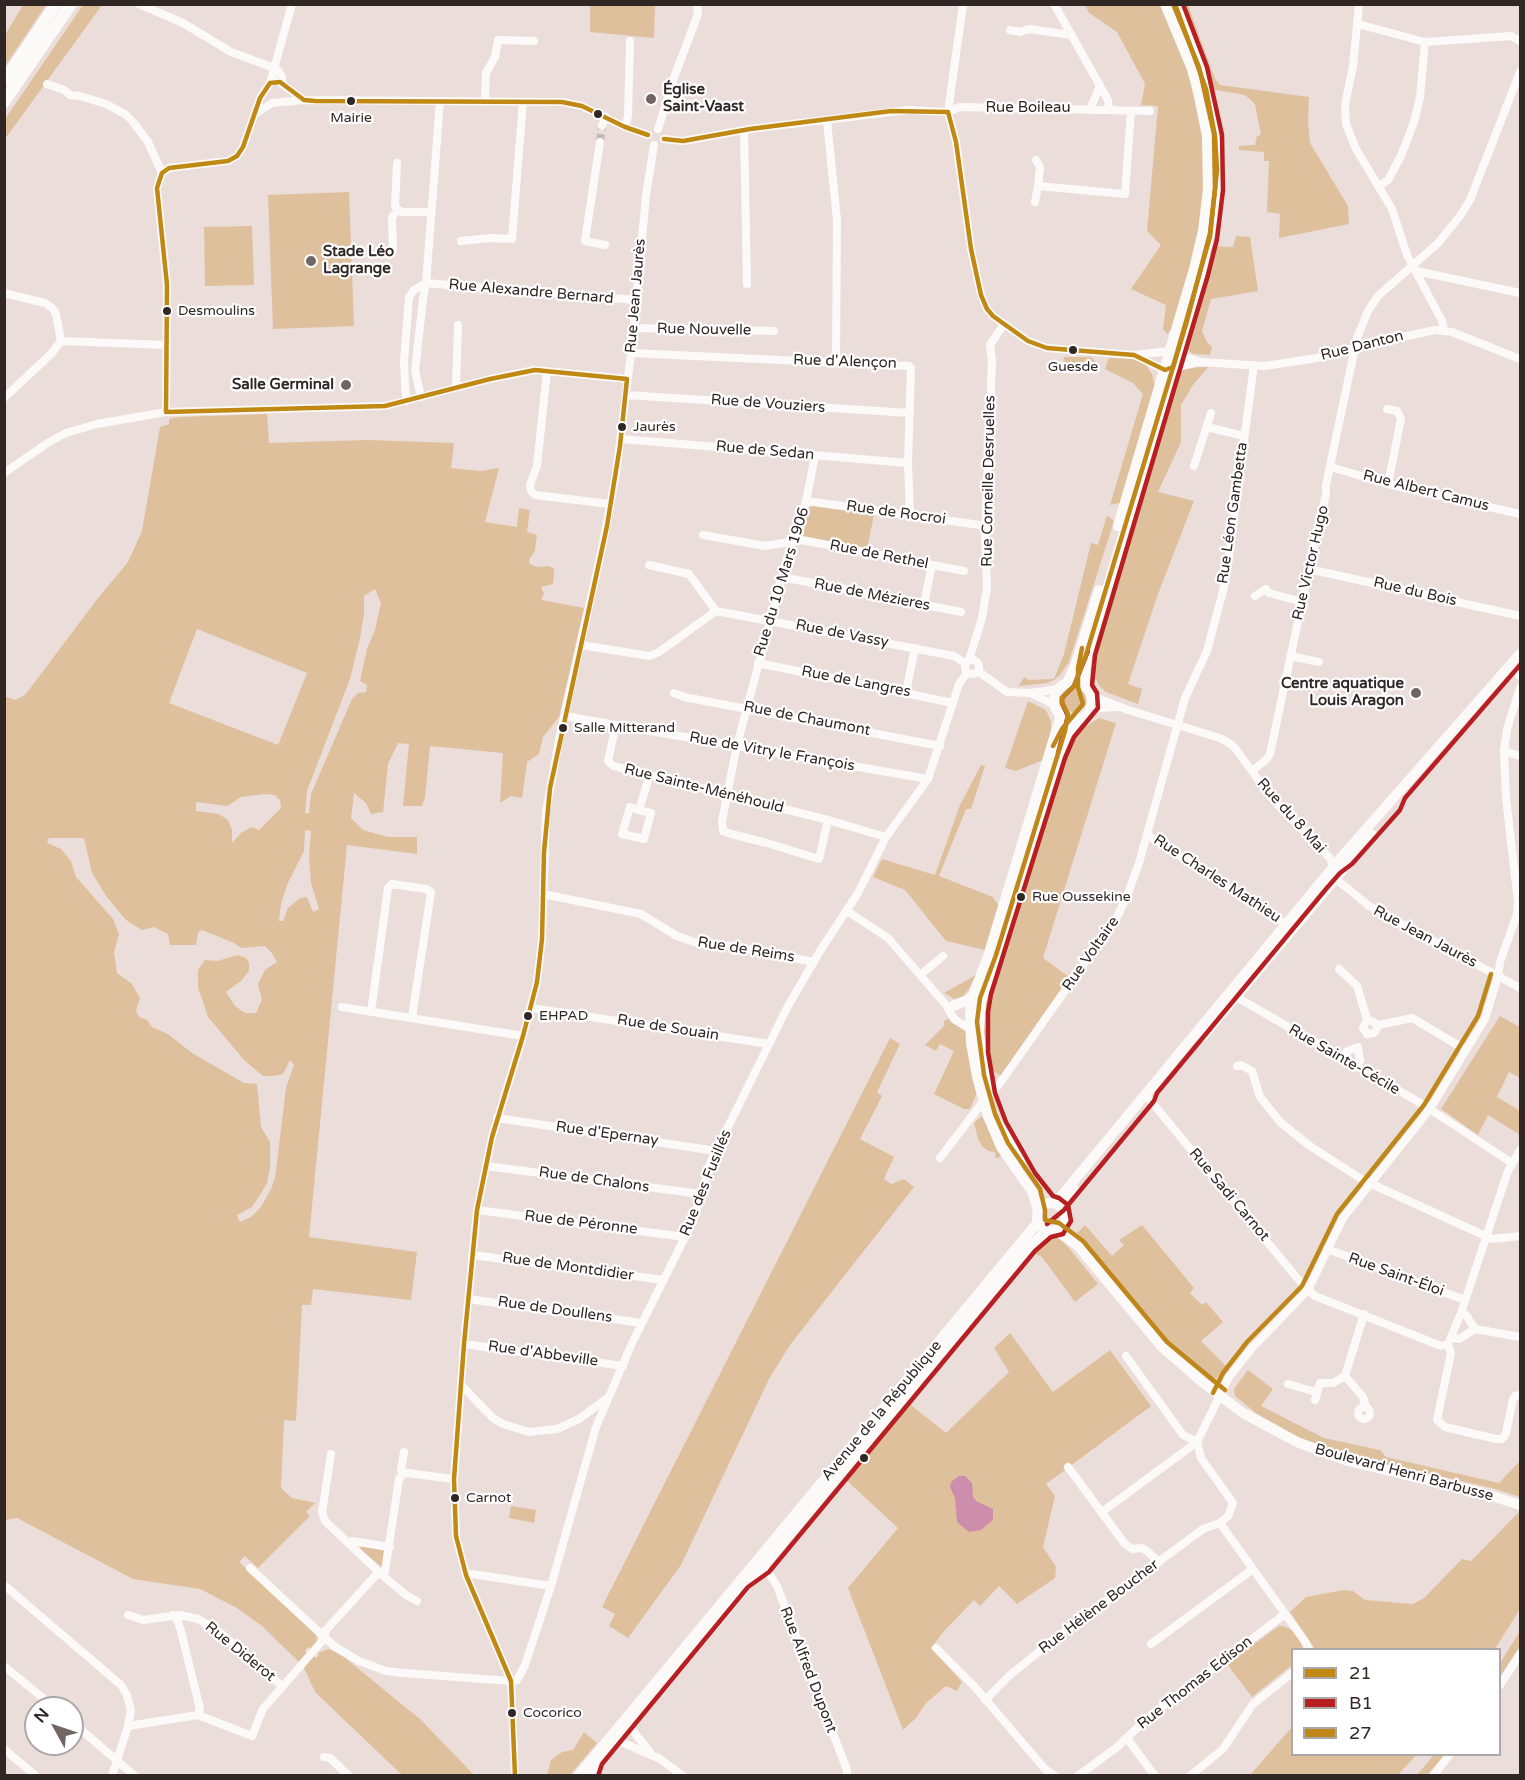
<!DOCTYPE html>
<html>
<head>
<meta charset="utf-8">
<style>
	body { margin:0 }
	#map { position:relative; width:1525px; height:1780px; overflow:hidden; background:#ebddda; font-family:"Varela Round",sans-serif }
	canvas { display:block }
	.frame { position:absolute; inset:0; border:6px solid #302624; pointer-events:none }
	.legend { position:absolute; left:1291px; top:1648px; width:210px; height:108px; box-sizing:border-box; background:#fff; border:2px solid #aca8a7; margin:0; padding:8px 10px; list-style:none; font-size:18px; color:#302624 }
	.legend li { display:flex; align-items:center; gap:12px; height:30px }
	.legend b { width:30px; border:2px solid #aca8a7 }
	.north { position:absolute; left:24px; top:1696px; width:60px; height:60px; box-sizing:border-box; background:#fff; border:2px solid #aca8a7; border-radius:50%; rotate:310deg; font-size:16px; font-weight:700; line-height:24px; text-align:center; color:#302624 }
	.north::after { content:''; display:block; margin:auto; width:21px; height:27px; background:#716664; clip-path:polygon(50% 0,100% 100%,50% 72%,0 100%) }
</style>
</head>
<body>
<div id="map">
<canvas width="1525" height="1780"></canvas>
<div class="frame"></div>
<ul class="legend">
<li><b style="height:8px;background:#bf8914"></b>21</li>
<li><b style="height:8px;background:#b71f22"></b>B1</li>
<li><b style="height:8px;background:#bf8719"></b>27</li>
</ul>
<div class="north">N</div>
</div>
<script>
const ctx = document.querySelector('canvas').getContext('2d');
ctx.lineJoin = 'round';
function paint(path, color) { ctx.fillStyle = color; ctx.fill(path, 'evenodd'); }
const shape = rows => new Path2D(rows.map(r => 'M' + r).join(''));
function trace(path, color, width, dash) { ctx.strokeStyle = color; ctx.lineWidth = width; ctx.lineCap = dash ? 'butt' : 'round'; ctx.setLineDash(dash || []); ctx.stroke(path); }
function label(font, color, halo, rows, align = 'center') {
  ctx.font = font + ' "Varela Round",sans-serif'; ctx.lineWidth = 4.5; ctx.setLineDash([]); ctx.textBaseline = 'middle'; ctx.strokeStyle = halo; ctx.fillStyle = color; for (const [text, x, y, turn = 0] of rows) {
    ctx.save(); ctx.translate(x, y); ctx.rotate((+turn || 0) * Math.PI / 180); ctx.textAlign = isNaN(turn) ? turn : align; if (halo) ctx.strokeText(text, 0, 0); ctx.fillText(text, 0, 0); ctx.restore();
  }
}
paint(shape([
	[23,5,46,5,5,66,5,35],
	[83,5,102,5,5,139,5,119],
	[590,5,655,5,654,38,590,32],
	[1085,5,1161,5,1189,70,1205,147,1201,230,1171,330,1167,334,1163,329,1166,305,1131,289,1161,245,1147,231,1158,106,1141,105,1145,84,1117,32,1089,13],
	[1180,5,1188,5,1215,79,1220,85,1309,97,1308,121,1310,143,1348,206,1349,224,1279,238,1280,214,1267,212,1269,161,1264,161,1264,152,1239,150,1239,146,1255,145,1257,136,1261,135,1255,104,1245,95,1210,89],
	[349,192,354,326,273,329,268,195],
	[252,226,254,285,205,286,204,227],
	[1236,236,1250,237,1258,291,1211,299,1202,331,1207,342,1212,347,1210,355,1193,354,1187,349,1187,340,1212,246,1233,247],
	[1064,357,1091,357,1096,362,1095,367,1063,367],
	[1109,358,1133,359,1145,364,1152,374,1155,387,1120,503,1110,505,1143,394,1133,383,1105,369],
	[1208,367,1193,385,1181,405,1181,442,1158,492,1194,501,1158,594,1128,684,1142,689,1138,704,1106,692,1100,687,1093,674,1093,664,1174,379,1185,368],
	[267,414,269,443,367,440,454,443,451,468,480,471,499,468,485,522,517,527,519,508,530,510,527,532,537,535,535,550,529,560,530,564,537,567,549,566,554,569,554,574,553,584,541,587,544,594,541,600,584,608,559,717,543,737,539,754,527,762,522,798,511,796,500,803,503,753,430,746,425,797,422,806,403,806,409,744,398,743,388,764,383,812,371,814,366,803,354,793,351,818,363,830,388,837,417,837,417,854,347,845,309,1237,417,1252,411,1300,313,1289,311,1305,302,1305,296,1421,284,1420,281,1488,292,1498,315,1503,306,1512,310,1516,258,1568,245,1556,239,1562,316,1634,317,1642,311,1650,308,1647,305,1651,307,1653,299,1662,262,1626,237,1608,200,1589,133,1579,17,1518,5,1520,4,696,15,700,25,695,98,598,128,562,142,531,160,427,169,424,169,419,179,417],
	[375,589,381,603,375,630,367,649,360,681,367,685,366,692,358,693,352,699,311,794,309,813,305,813,307,791,350,679,360,638,364,614,364,596],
	[197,629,307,673,278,745,169,703],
	[265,794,275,795,280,800,281,808,259,830,251,827,241,833,232,843,232,830,228,820,219,814,196,811,196,802,227,806,241,797],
	[305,830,311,831,309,856,311,883,319,909,313,912,307,897,300,898,288,908,283,921,279,921,281,904,287,885,304,851],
	[49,838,84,838,92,873,106,896,126,920,142,930,154,927,168,934,170,945,196,945,198,933,202,930,234,943,241,948,265,946,271,952,277,962,265,970,258,984,262,1000,256,1013,245,1013,235,1006,226,992,241,981,249,971,249,963,246,958,238,955,217,961,205,960,198,970,198,987,208,1017,244,1060,263,1076,274,1076,283,1074,290,1060,294,1065,286,1088,275,1178,271,1189,261,1207,251,1217,240,1222,237,1215,252,1207,260,1195,267,1183,270,1167,270,1142,261,1127,257,1084,244,1083,192,1053,168,1034,152,1027,147,1020,139,1017,136,1011,140,998,132,984,117,973,114,953,119,934,113,919,76,877,71,861,61,849,47,843],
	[814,505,874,515,867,549,803,537,809,508],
	[1107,515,1114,521,1069,662,1060,675,1054,680,1047,683,1019,686,1024,677,1028,680,1054,679,1064,654,1091,543,1098,545],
	'1062 700a12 12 0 1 1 24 0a12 12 0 1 1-24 0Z',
	[1028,701,1046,710,1051,721,1051,730,1043,760,1016,771,1005,768],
	[1099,718,1116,723,1043,958,1069,977,1001,1076,993,1071,991,1073,997,1077,992,1079,990,1078,983,1034,984,1010,988,995,1004,955,1052,792,1055,789,1071,744,1085,727],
	[981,765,985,766,971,809,966,809,939,876,993,897,999,906,985,950,946,941,905,890,873,877,882,859,935,875,960,805],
	[976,975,968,990,962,997,954,999,944,993],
	[1500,1016,1520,1027,1520,1078,1509,1072,1497,1097,1520,1111,1520,1135,1488,1115,1478,1135,1441,1109],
	[948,1019,952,1019,965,1030,978,1090,970,1109,964,1109,934,1094,954,1051,940,1044,936,1051,925,1045,945,1025,943,1022],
	[890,1038,900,1044,877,1092,882,1096,860,1139,894,1157,884,1179,891,1184,904,1179,914,1187,790,1345,769,1379,681,1565,628,1638,609,1626,615,1614,602,1607],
	[982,1116,1002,1155,998,1158,995,1158,996,1153,987,1150,982,1146,978,1139,974,1123],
	[1085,1225,1112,1256,1124,1245,1119,1240,1142,1225,1194,1288,1190,1293,1202,1305,1206,1302,1223,1322,1201,1341,1227,1367,1217,1378,1212,1378,1167,1343,1077,1233],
	[1048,1237,1060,1237,1098,1284,1075,1302,1042,1257,1032,1252],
	[1010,1333,1053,1392,1110,1350,1151,1406,1046,1484,1055,1496,1043,1547,1056,1567,1055,1578,1017,1604,999,1586,980,1606,974,1600,945,1630,931,1648,962,1682,957,1691,946,1686,926,1703,916,1718,903,1730,848,1588,898,1528,844,1478,907,1402,946,1433,1009,1372,994,1348],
	[1248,1370,1273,1389,1261,1406,1324,1438,1380,1450,1386,1457,1499,1483,1520,1461,1520,1497,1492,1488,1350,1456,1299,1438,1256,1413,1235,1396,1234,1389],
	[511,1506,536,1510,534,1523,509,1518],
	[1518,1513,1520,1514,1520,1609,1495,1649,1315,1649,1290,1612,1306,1597,1344,1590,1353,1591,1365,1600,1413,1604,1424,1598,1462,1559,1471,1561],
	[361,1546,385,1551,382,1567,360,1549],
	[1279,1626,1284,1626,1293,1631,1301,1643,1303,1649,1292,1650,1292,1665,1252,1697,1227,1664],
	[1520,1631,1520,1646,1500,1677,1500,1663],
	[329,1649,344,1657,421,1720,474,1775,402,1775,315,1692,304,1668,312,1655,316,1658,319,1655,318,1653],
	[1292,1727,1292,1754,1416,1755,1398,1775,1250,1775],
	[584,1732,597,1743,570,1775,547,1775,551,1760,562,1752,573,1750],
	[1434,1755,1445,1755,1427,1775,1416,1776]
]), '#dfc09d');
paint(shape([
	[959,1476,965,1476,972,1483,973,1497,976,1501,993,1509,993,1520,981,1530,969,1532,957,1522,955,1498,950,1487,951,1482]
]), '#cc8eaa');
trace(shape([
	[600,142,602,126]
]), '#c6b8b6', 8, [8, 4]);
trace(shape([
	[139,4,183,23,231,52,277,69,282,77,282,83],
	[963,4,948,112,956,142,971,249,981,295,987,309,993,316,1028,341,1047,348,1134,355,1170,351,1199,362],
	[1054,4,1108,100,1109,109],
	[1359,4,1353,66,1345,105,1346,124,1356,149,1392,209,1407,255,1442,321,1444,330],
	[1358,24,1425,42,1511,36,1520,41],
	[1010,30,1020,32,1029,29,1071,35],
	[278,81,304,100],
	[47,84,64,90,70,95,80,96,106,104,125,114,133,122,148,142,162,173],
	[485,102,486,73,495,57,498,40,534,41],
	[1090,109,1100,86],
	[255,114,272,103,304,100,562,102,582,106,625,127,648,135],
	[827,121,837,220,836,362],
	[602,126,606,117],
	[625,127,628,116,630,41],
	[658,129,675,75,698,14,697,4],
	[744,130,747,284],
	[664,139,683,141,750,129,908,110,948,112,960,107,1150,111],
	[600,142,585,241,605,245],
	[1036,160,1040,167,1038,186,1125,194,1131,111],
	[397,163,395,206,398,210,403,212,431,212],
	[1379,186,1388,180,1401,156,1414,122,1420,97,1425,42],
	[1035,202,1038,186],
	[461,241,491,238,512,239,523,102],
	[393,250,392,217,398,210],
	[1416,271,1520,293],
	[426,283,635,300],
	[4,293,45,303,52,308,56,314,61,341],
	[633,328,774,331],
	[61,341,167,345],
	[631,353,909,366,911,368,908,463,910,515],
	[1134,355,1165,370,1199,362,1265,366,1317,358,1362,346,1435,330,1452,332,1520,359],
	[547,371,537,466,530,485,531,491,535,495,610,504],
	[456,387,458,325],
	[626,395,910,413],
	[421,397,415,371,423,299,426,283,440,101],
	[4,398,52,353,61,341],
	[406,401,404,361,409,297,414,290,426,283],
	[1387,409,1397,411,1401,419,1388,484],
	[166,412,167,285,157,188,162,173,169,168,228,161,237,156,243,147,260,98,270,83,292,4],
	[1207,427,1244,436],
	[621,439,908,463],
	[815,456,806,501,799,529,790,547,737,745,722,821,723,831,731,834,767,843,819,859,828,820],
	[1194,466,1211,413],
	[1331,467,1388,484,1520,514],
	[4,473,49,442,66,433,97,424,166,412,385,406,490,379,535,370,627,379],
	[806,501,980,525,986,524],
	[703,535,765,546,802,540,964,571],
	[649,565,689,574,716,611],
	[1309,569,1520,616],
	[782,577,961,612],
	[1255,596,1266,589,1269,593,1302,602],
	[924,604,932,565],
	[716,611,954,656,965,663],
	[581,645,650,656,659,652,716,611],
	[1290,656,1319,662],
	'965 667a7 7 0 1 1 14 0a7 7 0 1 1-14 0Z',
	[969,660,982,618,987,588,985,536,992,361,990,345,1004,324],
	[758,663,953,703],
	[1512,663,1520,676],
	[978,671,1007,692,1030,693,1059,689],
	[906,692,915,648],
	[674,693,684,697,940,746],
	[1030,693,1055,705],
	[1090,695,1128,710,1220,738,1229,743,1235,748,1274,801,1330,858,1339,882,1346,887,1369,906,1520,988],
	[1089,709,1116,707],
	[565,716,616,725,608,761,613,766,828,820,886,837],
	[616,725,928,779],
	[1504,751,1520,756],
	[1252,771,1267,759,1270,754,1309,569,1326,495,1326,485,1357,338,1368,311,1378,296,1438,243,1460,216,1470,200,1520,72],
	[639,810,651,813,644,839,622,834,630,807,639,810,649,777],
	[1147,835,1290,927],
	[543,894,641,914,677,936,697,943,732,946,814,962],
	[847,911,888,938,946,1005,954,1019,970,1029],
	[1339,969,1357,986,1367,1019],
	[920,975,943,956],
	[1233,995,1422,1104,1512,1163],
	[342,1007,523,1036],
	[531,1008,763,1043,768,1045],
	[371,1012,388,888,392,884,426,889,431,892,412,1018],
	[1367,1034,1374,1033,1379,1025,1412,1018,1466,1050],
	[1367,1034,1363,1028,1367,1019,1379,1025],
	[1342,1059,1347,1051,1358,1047,1360,1060,1356,1067],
	[1237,1066,1241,1065,1252,1071,1260,1097,1281,1123,1310,1146,1363,1180,1492,1239,1520,1236],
	[1150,1100,1297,1278,1315,1296,1441,1346,1448,1344],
	[497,1118,716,1151],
	[1520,1150,1508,1171,1461,1313,1448,1344,1451,1353,1437,1420,1445,1427,1496,1439,1502,1439,1506,1433,1513,1399,1515,1396,1520,1395],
	[940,1158,988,1095,998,1086,1117,917,1127,896,1139,863,1185,698,1207,651,1223,591,1227,569,1254,365],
	[486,1166,701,1194],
	[477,1210,685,1237],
	[1327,1249,1465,1300],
	[472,1255,664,1280],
	[468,1299,642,1323],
	[1364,1314,1345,1376,1363,1397,1366,1407],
	[1475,1329,1520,1337],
	[1453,1338,1459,1339,1475,1329,1466,1315,1461,1313],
	[464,1344,623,1366],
	[1126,1356,1183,1435,1197,1442],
	[1288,1384,1316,1392],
	[461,1385,493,1418,503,1424,529,1432,557,1429,579,1419,606,1399],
	[1315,1400,1320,1383,1333,1383,1345,1376],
	'1358 1413a6 6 0 1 1 12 0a6 6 0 1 1-12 0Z',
	[1197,1442,1201,1458,1233,1503,1228,1516,1220,1523,1306,1643,1309,1650],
	[331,1454,322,1512,325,1521,380,1573,406,1595,417,1601],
	[1068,1467,1125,1544,1132,1549,1142,1548,1147,1551,1159,1562],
	[403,1474,401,1470,404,1452],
	[1102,1512,1197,1442,1229,1377,1253,1347,1308,1290,1343,1218,1430,1109,1485,1019,1498,976,1500,962,1517,914,1518,902,1506,798,1504,751,1507,729,1520,688],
	[349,1544,352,1541,390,1547],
	[760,1564,769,1573,777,1586,847,1770,847,1776],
	[250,1568,334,1646,359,1661,386,1671,403,1673,511,1681,517,1680,525,1665,551,1586,596,1427,633,1341,684,1239,697,1208,711,1161,788,1006,820,951,858,893,886,837,928,779,959,684,967,673],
	[466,1575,472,1574,551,1586],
	[4,1585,121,1685,127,1695,131,1710,128,1726,112,1776],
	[128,1615,143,1620,180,1615,198,1619,222,1634,282,1686],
	[173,1615,178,1622,181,1631,200,1709,198,1715],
	[1151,1644,1253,1569],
	[936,1648,974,1686,1045,1769,1055,1776],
	[4,1666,55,1708],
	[1500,1685,1520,1654],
	[985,1700,1010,1675,1066,1630,1203,1529,1220,1523],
	[72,1722,135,1776],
	[128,1726,198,1715,252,1736,263,1709,323,1640,326,1630,376,1575,385,1571,399,1479,402,1475,407,1473,454,1479],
	[629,1726,650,1752],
	[1128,1737,1129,1741,1155,1776],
	[617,1740,660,1759,683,1776],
	[4,1749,36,1776],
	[324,1757,330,1758,349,1776],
	[515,1776,511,1681,466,1575,456,1536,454,1479,464,1344,477,1210,492,1137,523,1036,537,982,542,939,546,812,559,740,601,553,616,474,631,353,646,196,654,145],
	[1078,1776,1117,1747,1151,1715,1285,1614],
	[1190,1776,1223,1749,1253,1704,1292,1673],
	[1433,1776,1450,1754]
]), '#fcfaf9', 8);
trace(shape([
	[1118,526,1194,269,1203,231,1208,189,1207,136,1198,92,1192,69,1165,4],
	'1054 701a19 19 0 1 1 38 0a19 19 0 1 1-38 0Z',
	[1067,683,1075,666,1099,590],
	[1085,687,1085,669,1088,653,1201,273,1215,208,1216,190,1216,147,1208,98,1200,69,1175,4],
	[953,1006,968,1000,973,996],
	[1202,1037,1372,835],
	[987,1089,979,1032,981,1002,1058,755,1068,733,1080,718],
	[998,1124,1020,1162],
	[1052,1203,1063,1194,1345,853,1520,654],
	'1037 1217a14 14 0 1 1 28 0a14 14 0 1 1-28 0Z',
	[1062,1209,1075,1190],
	[1038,1211,1033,1193,1001,1147,988,1116,977,1077,971,1043,970,1014,973,996,989,953,1061,715],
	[1055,1230,1078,1246,1162,1347,1201,1381,1243,1413,1297,1442,1348,1461,1486,1494,1520,1505],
	[578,1776,1038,1222],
	[588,1776,1030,1246,1048,1230]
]), '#fcfaf9', 10);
trace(shape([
	[4,81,56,4],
	[4,102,71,4]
]), '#fcfaf9', 12);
trace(shape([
	[948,112,956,142,971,249,981,295,987,309,993,316,1028,341,1047,348,1134,355,1165,370,1173,367,1210,237,1217,170,1215,136,1206,89,1175,4],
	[664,139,683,141,750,129,891,111,948,112],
	[166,412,167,285,157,188,162,173,169,168,228,161,237,156,243,147,260,98,270,83,280,82,304,100,315,101,562,102,582,106,625,127,648,135],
	[166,412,385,406,490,379,535,370,627,379],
	[515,1776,511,1681,466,1575,456,1536,454,1479,464,1344,477,1210,492,1137,523,1036,537,982,542,939,544,852,550,788,607,526,620,446,627,379]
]), '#bf8914', 4.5);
trace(shape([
	[1058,753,1068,716,1062,703,1062,698,1074,686,1088,651],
	[1047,1224,1064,1210,1154,1101,1157,1093,1326,889,1340,873,1352,864,1400,810,1405,798,1520,665],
	[598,1776,602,1764,748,1587,769,1572,1035,1251,1051,1237,1063,1234,1071,1221,1068,1205,1059,1198,1053,1196,1035,1173,1006,1122,995,1093,988,1052,988,1012,991,994,1065,758,1074,737,1098,708,1097,693,1092,685,1095,655,1208,275,1217,239,1223,190,1222,135,1207,67,1183,4]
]), '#b71f22', 4.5);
trace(shape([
	[1173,4,1199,67,1214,134,1215,189,1210,233,1187,321,1086,655,1074,686,1062,698,1062,703,1068,714,1065,731,996,955,980,998,977,1022,984,1075,995,1114,1008,1143,1040,1189,1045,1210,1045,1220,1059,1223,1083,1241,1167,1342,1225,1390],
	[1053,746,1062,729,1083,704,1078,687,1078,668,1082,648],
	[1213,1393,1223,1373,1247,1342,1302,1286,1337,1214,1424,1105,1478,1016,1491,974]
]), '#bf8719', 4.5);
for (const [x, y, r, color] of [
	[651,99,6,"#716664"],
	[351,101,5,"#302624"],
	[598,114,5,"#302624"],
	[311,261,6,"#716664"],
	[167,311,5,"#302624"],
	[1073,350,5,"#302624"],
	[346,385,6,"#716664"],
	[622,427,5,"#302624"],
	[1416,693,6,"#716664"],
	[563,728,5,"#302624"],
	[1021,897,5,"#302624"],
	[528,1016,5,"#302624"],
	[864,1458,5,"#302624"],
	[455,1498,5,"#302624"],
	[512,1713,5,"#302624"]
]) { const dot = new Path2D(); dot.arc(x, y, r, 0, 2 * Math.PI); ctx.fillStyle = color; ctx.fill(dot); trace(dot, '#fff', 2); }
label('14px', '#302624', '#fff', [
	["Mairie",351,118,"center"],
	["Desmoulins",178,311],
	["Guesde",1073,367,"center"],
	["Jaurès",633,427],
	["Salle Mitterand",574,728],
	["Rue Oussekine",1032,897],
	["EHPAD",539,1016],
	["Carnot",466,1498],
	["Cocorico",523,1713]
], 'left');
label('bold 15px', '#302624', '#fff', [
	["Église",663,90],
	["Saint-Vaast",663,107],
	["Stade Léo",323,252],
	["Lagrange",323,269],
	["Salle Germinal",334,385,"right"],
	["Centre aquatique",1404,684,"right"],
	["Louis Aragon",1404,701,"right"]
], 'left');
label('15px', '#302624', '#fff', [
	["Rue Boileau",1028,108],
	["Rue Alexandre Bernard",531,292,5],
	["Rue Jean Jaurès",636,296,-85],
	["Rue Nouvelle",704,330,1],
	["Rue Danton",1362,346,-14],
	["Rue d'Alençon",845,362,2],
	["Rue de Vouziers",768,404,4],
	["Rue de Sedan",765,451,5],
	["Rue Corneille Desruelles",989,481,-89],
	["Rue Albert Camus",1426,491,14],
	["Rue de Rocroi",896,513,8],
	["Rue Léon Gambetta",1233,513,-82],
	["Rue de Rethel",879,555,11],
	["Rue Victor Hugo",1311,563,-77],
	["Rue du 10 Mars 1906",782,582,-73],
	["Rue du Bois",1415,592,13],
	["Rue de Mézieres",872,595,11],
	["Rue de Vassy",842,634,11],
	["Rue de Langres",856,682,11],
	["Rue de Chaumont",807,719,11],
	["Rue de Vitry le François",772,752,10],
	["Rue Sainte-Ménéhould",704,789,14],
	["Rue du 8 Mai",1291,816,48],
	["Rue Charles Mathieu",1217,879,33],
	["Rue Jean Jaurès",1425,937,28],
	["Rue de Reims",746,950,9],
	["Rue Voltaire",1091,954,-55],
	["Rue de Souain",668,1028,9],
	["Rue Sainte-Cécile",1344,1060,30],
	["Rue d'Epernay",607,1134,8],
	["Rue de Chalons",594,1180,8],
	["Rue des Fusillés",706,1183,-68],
	["Rue Sadi Carnot",1229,1195,50],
	["Rue de Péronne",581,1223,7],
	["Rue de Montdidier",568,1267,8],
	["Rue Saint-Éloi",1396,1275,20],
	["Rue de Doullens",555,1310,8],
	["Rue d'Abbeville",543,1354,8],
	["Avenue de la République",882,1411,-50],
	["Boulevard Henri Barbusse",1404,1473,15],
	["Rue Hélène Boucher",1099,1607,-37],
	["Rue Diderot",240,1652,39],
	["Rue Alfred Dupont",808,1670,69],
	["Rue Thomas Edison",1195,1683,-38]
]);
</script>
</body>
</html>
